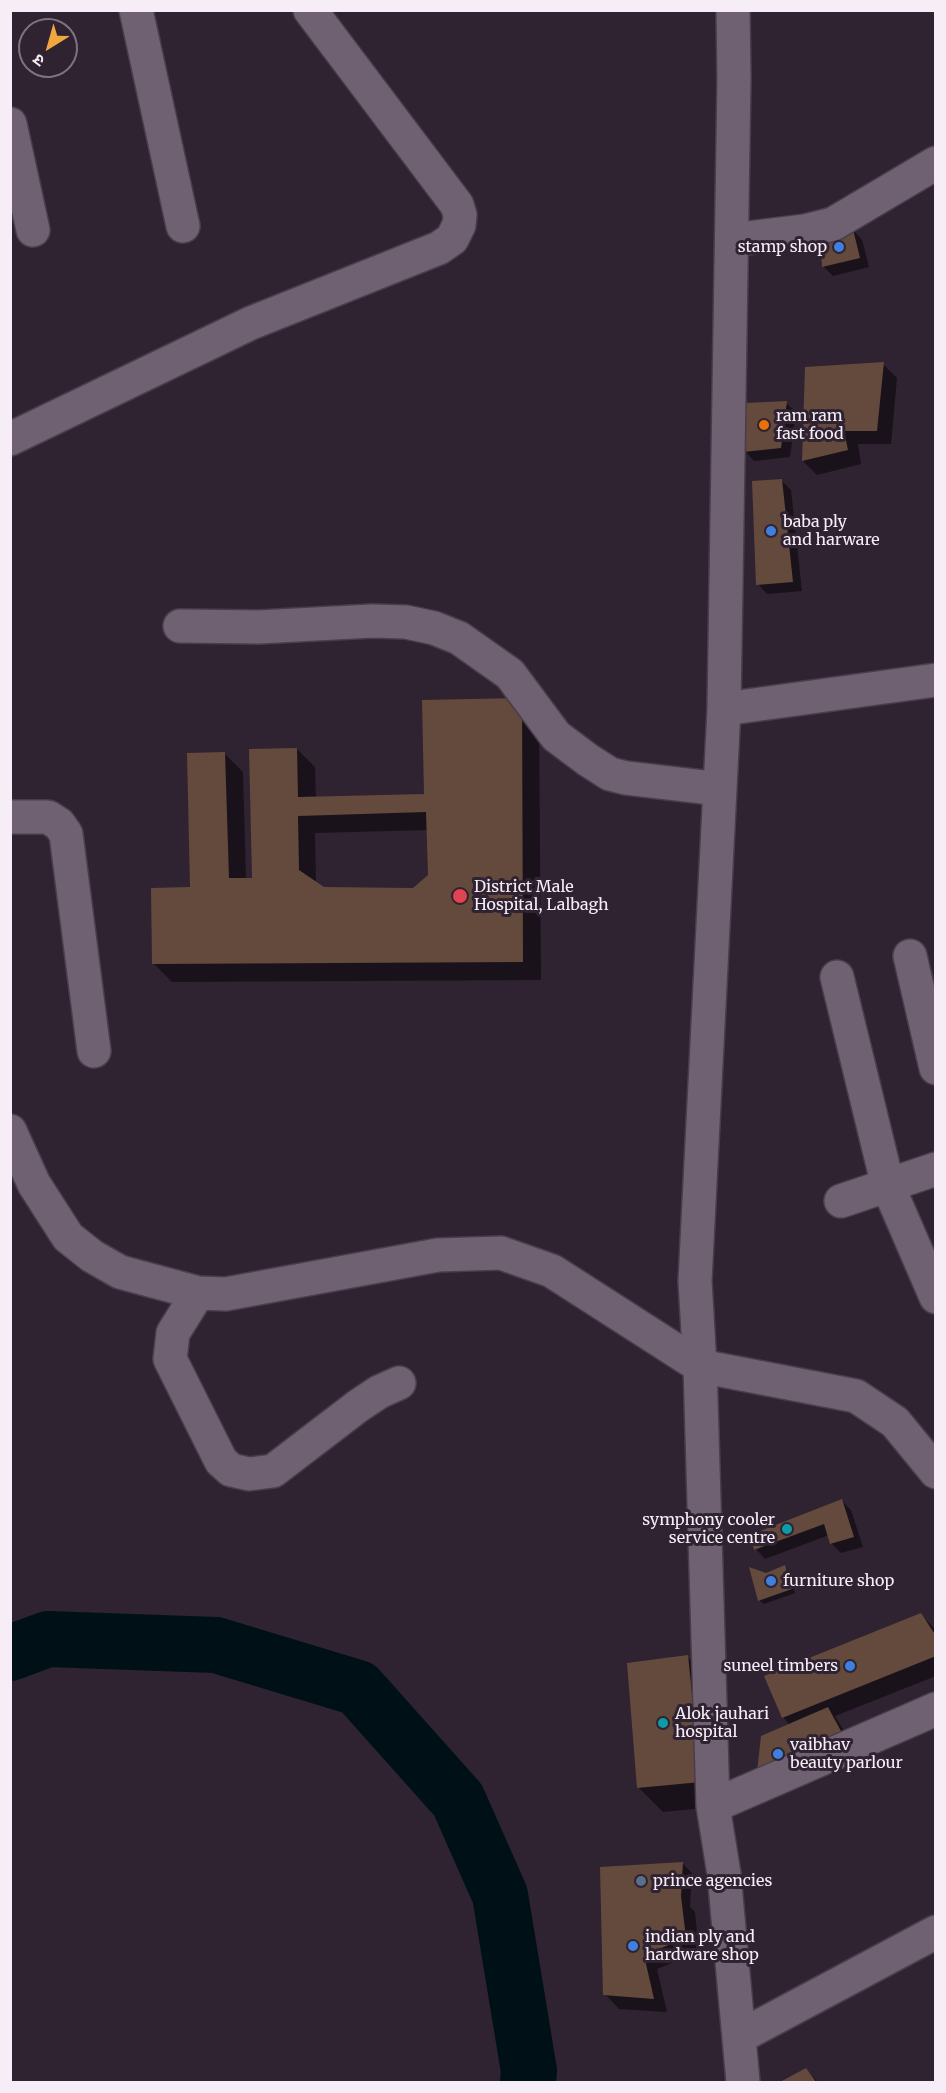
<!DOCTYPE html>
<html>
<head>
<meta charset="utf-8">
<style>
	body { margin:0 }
	#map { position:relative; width:946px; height:2093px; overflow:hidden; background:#2f2231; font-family:Merriweather,"Noto Sans Devanagari",serif }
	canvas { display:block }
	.frame { position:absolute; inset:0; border:12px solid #f6edf7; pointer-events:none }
	.north { position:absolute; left:18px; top:18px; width:60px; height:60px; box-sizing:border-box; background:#2f2231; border:2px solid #7f7380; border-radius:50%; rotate:217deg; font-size:16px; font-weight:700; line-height:24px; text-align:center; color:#f6edf7 }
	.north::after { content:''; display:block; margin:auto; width:21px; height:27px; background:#f1a63f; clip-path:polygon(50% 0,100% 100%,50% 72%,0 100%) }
</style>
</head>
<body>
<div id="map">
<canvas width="946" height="2093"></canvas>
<div class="frame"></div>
<div class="north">उ</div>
</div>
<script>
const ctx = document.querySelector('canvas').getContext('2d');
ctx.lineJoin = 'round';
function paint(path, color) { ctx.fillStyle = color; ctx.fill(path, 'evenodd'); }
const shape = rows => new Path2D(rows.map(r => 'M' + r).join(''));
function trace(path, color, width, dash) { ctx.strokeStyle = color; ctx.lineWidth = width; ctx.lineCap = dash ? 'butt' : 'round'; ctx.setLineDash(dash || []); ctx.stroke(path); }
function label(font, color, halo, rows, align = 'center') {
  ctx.font = font + ' Merriweather,serif'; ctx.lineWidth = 6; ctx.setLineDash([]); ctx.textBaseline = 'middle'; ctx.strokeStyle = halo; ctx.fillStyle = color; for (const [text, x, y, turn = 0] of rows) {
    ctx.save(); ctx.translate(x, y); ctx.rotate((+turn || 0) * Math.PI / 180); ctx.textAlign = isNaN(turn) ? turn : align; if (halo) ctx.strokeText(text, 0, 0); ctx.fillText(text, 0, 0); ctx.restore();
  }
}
paint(shape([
	[853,230,862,240,869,267,833,276,823,266],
	[883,364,897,378,891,444,858,444,861,464,817,475,803,461],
	[786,403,796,412,790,457,754,461,745,451],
	[782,481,791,490,802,591,767,594,758,584],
	[424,702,539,718,541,980,172,982,154,964,192,888,225,754,243,772,246,879,254,879,297,749,315,767,316,798,426,796],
	[428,830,429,875,414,890,323,889,316,884,315,833],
	[842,1501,851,1510,863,1547,841,1553,831,1543,829,1535,765,1559,756,1549],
	[784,1567,789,1571,795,1593,764,1604,759,1600,766,1575],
	[921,1615,935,1629,936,1676,835,1716,851,1743,790,1725,783,1717],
	[687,1657,712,1681,725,1806,663,1812,638,1787],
	[683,1864,692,1873,690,1907,695,1912,699,1952,657,1969,667,2012,619,2009,605,1994,601,1868],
	[806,2070,818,2082,783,2082]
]), '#0007');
trace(shape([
	[10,1653,48,1639,216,1645,358,1688,458,1800,500,1895,529,2071,528,2082]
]), '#001017', 56);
paint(shape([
	[853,229,860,258,822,267,820,236],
	[884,362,877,431,844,431,848,450,802,461,805,367],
	[787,401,781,448,743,452,744,403],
	[782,479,793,582,756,585,752,481],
	[522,698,523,962,152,964,151,888,190,887,187,753,225,752,229,878,252,878,249,749,297,748,298,797,424,794,422,700],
	[426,812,428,875,413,888,324,887,299,870,298,816],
	[842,1499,854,1537,830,1544,824,1524,754,1550,750,1535],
	[785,1565,792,1589,758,1601,749,1567,766,1573],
	[921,1613,936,1636,936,1656,782,1718,764,1676],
	[688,1655,701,1782,637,1788,627,1663],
	[828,1707,842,1733,757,1772,761,1736],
	[683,1862,681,1896,686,1938,644,1955,654,1999,603,1995,600,1867],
	[806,2068,816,2082,780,2082]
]), '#644a3d');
const minor = shape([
	[136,10,183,226],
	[733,10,734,79,724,709,695,1281,700,1366,713,1806,724,1874,743,2082],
	[10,124,33,230],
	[732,240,805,231,833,224,936,163],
	[10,439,251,323,439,248,452,239,459,225,460,215,457,205,310,10],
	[180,626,259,627,372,621,406,622,434,628,459,638,510,674,556,736,588,760,610,774,626,778,720,789],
	[724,709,936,680],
	[10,817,48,817,59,824,66,834,94,1051],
	[910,956,936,1068],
	[837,977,888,1186,936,1297],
	[10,1131,34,1184,68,1237,92,1256,120,1272,198,1293,226,1294,438,1255,501,1253,552,1271,700,1366,856,1396,895,1422,936,1472],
	[841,1201,936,1169],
	[198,1293,173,1333,170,1359,221,1461,231,1470,249,1474,273,1471,358,1406,379,1392,399,1383],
	[713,1806,936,1709],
	[739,2037,936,1932]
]);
trace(minor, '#483e4a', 36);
trace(minor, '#6f6172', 33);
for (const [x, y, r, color] of [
	[839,247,6,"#3f7fe0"],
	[764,425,6,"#e8710a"],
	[771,531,6,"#3f7fe0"],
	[460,896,8,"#e0444e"],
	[787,1529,6,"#0f9aa8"],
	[771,1581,6,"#3f7fe0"],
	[850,1666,6,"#3f7fe0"],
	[663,1723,6,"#0f9aa8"],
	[778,1754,6,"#3f7fe0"],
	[641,1881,6,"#5c6f8a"],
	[633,1946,6,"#3f7fe0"]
]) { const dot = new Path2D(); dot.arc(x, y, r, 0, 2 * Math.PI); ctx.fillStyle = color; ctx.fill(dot); trace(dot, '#2f2231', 2); }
label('16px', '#f6edf7', '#2f2231', [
	["stamp shop",827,247,"right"],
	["ram ram",776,416],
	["fast food",776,434],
	["baba ply",783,522],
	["and harware",783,540],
	["District Male",474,887],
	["Hospital, Lalbagh",474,905],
	["symphony cooler",775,1520,"right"],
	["service centre",775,1538,"right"],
	["furniture shop",783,1581],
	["suneel timbers",838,1666,"right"],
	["Alok jauhari",675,1714],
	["hospital",675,1732],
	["vaibhav",790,1745],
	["beauty parlour",790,1763],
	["prince agencies",653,1881],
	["indian ply and",645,1937],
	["hardware shop",645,1955]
], 'left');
</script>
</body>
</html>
